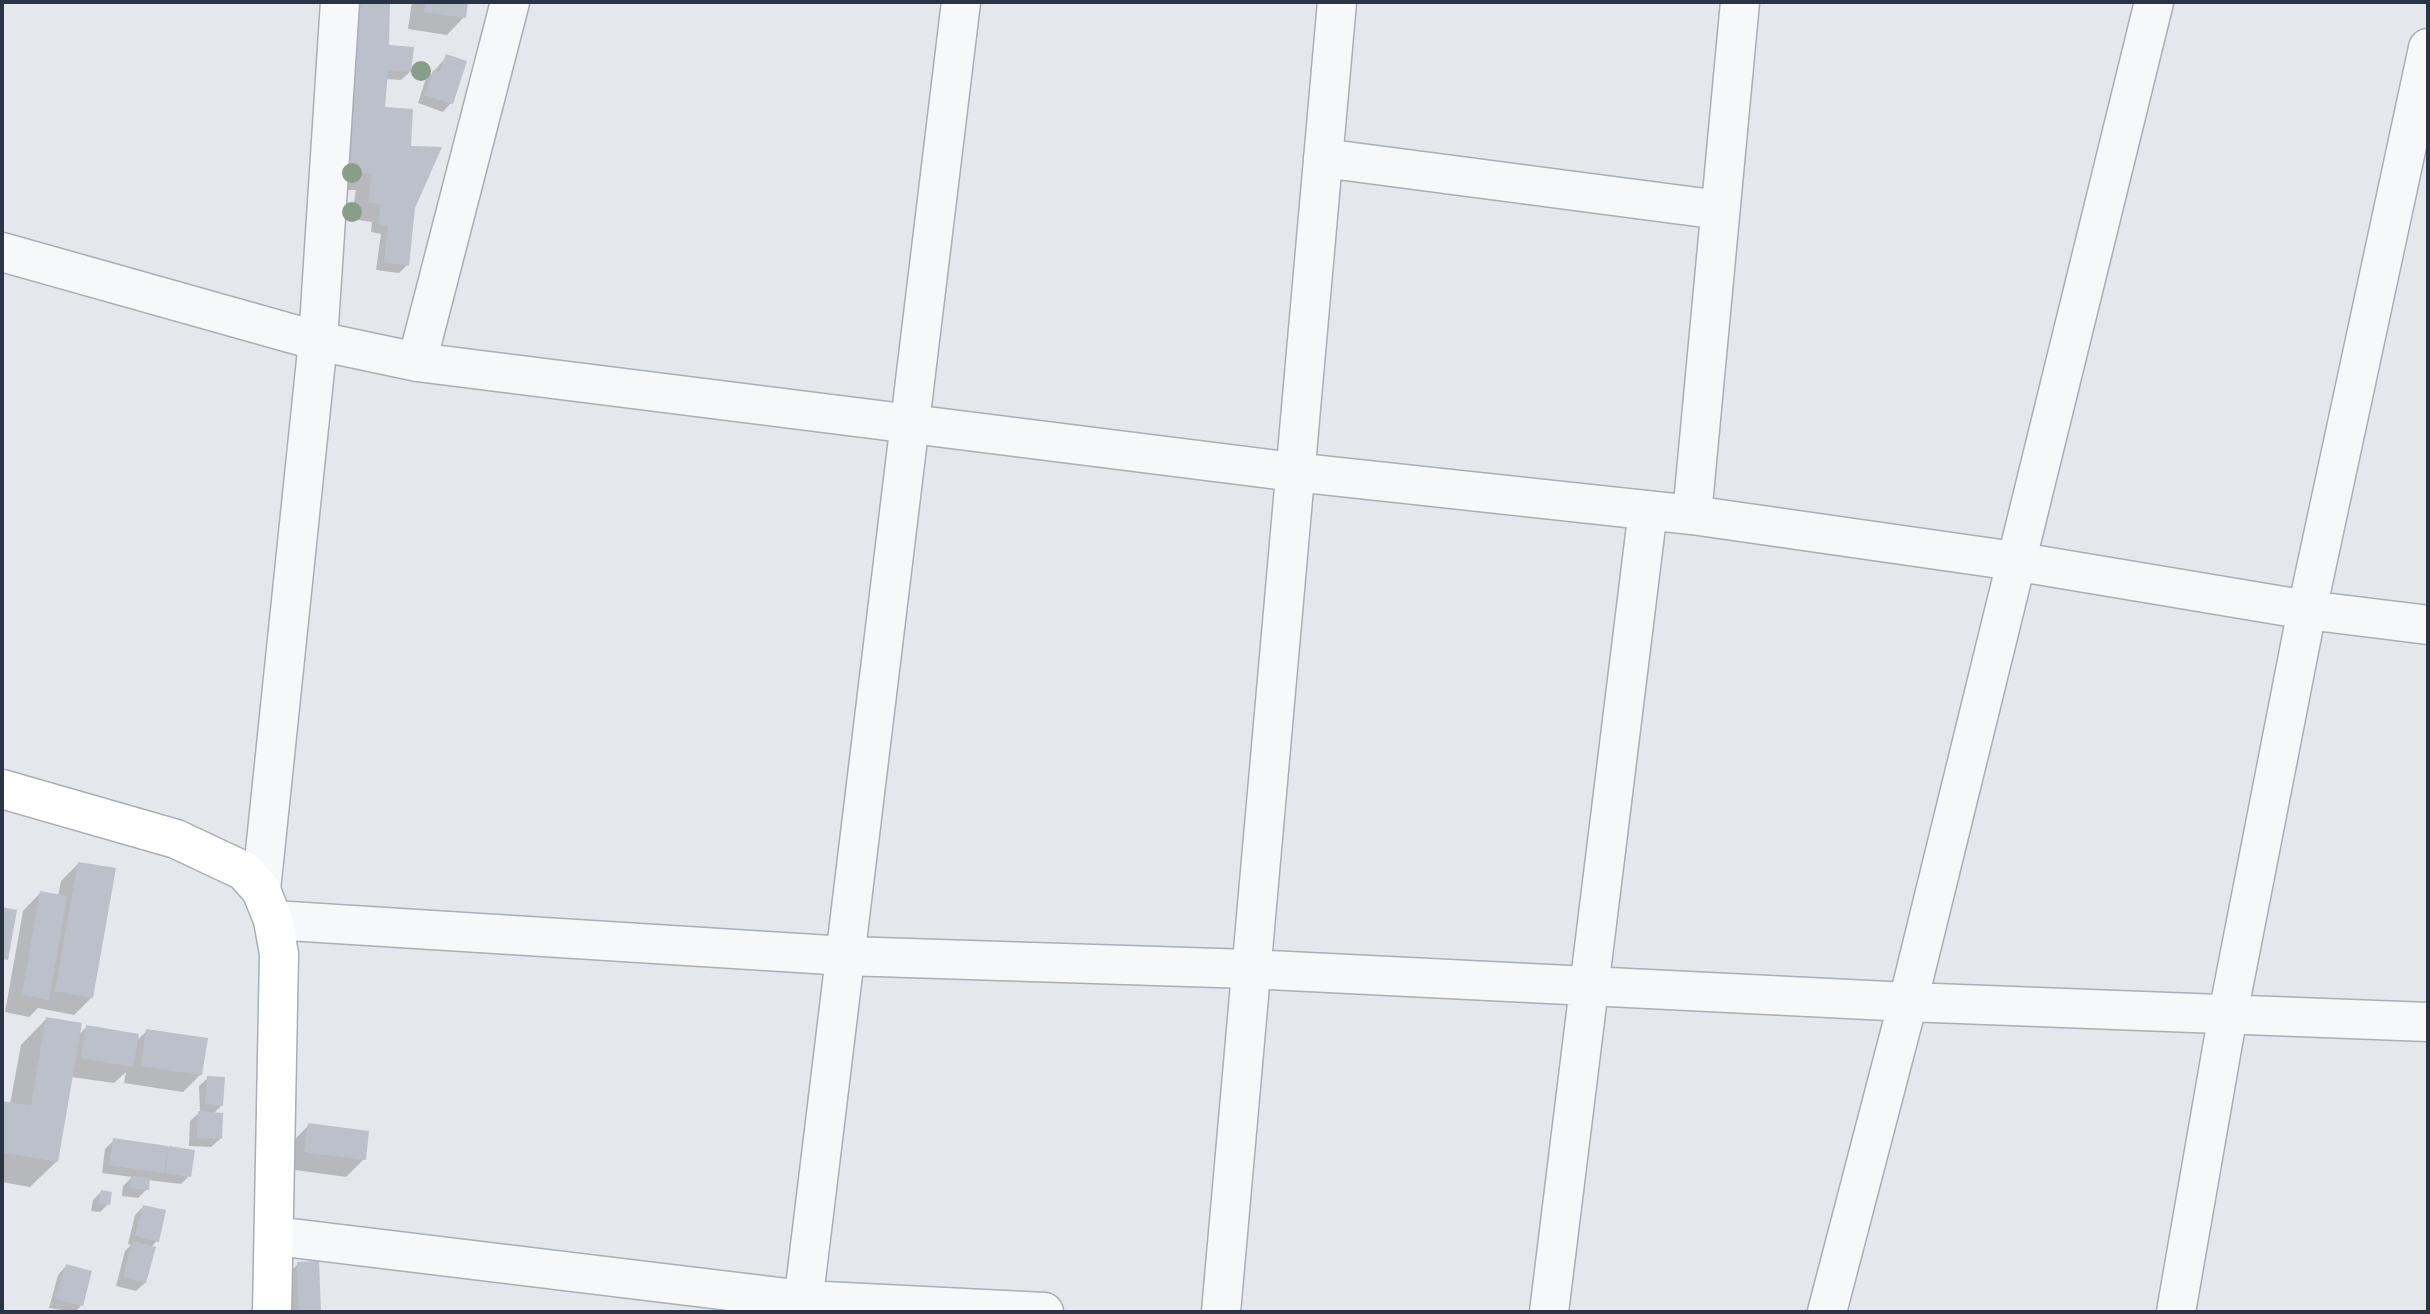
<!DOCTYPE html>
<html>
<head>
<meta charset="utf-8">
<style>
	body { margin:0 }
	#map { position:relative; width:2430px; height:1314px; overflow:hidden; background:#e4e7ec; font-family:"Titillium Web",sans-serif }
	canvas { display:block }
	.frame { position:absolute; inset:0; border:4px solid #2b3445; pointer-events:none }
</style>
</head>
<body>
<div id="map">
<canvas width="2430" height="1314"></canvas>
<div class="frame"></div>
</div>
<script>
const ctx = document.querySelector('canvas').getContext('2d');
ctx.lineJoin = 'round';
function paint(path, color) { ctx.fillStyle = color; ctx.fill(path, 'evenodd'); }
const shape = rows => new Path2D(rows.map(r => 'M' + r).join(''));
function trace(path, color, width, dash) { ctx.strokeStyle = color; ctx.lineWidth = width; ctx.lineCap = dash ? 'butt' : 'round'; ctx.setLineDash(dash || []); ctx.stroke(path); }
paint(shape([
	[343,2,380,2,386,50,410,72,401,80,385,79,383,109,409,148,413,210,407,265,399,273,376,270,381,234,371,232,372,222,351,219,356,190,333,190],
	[412,2,466,2,464,17,447,35,408,29],
	[447,56,451,103,443,112,418,103,425,81],
	[78,864,92,997,74,1015,38,1008,29,1017,5,1012,23,911,40,893,58,896,61,881],
	[47,1018,78,1035,87,1027,135,1042,147,1031,201,1074,183,1092,124,1083,126,1072,114,1083,71,1077,57,1161,30,1187,2,1182,2,1103,10,1104,21,1045],
	[208,1078,222,1105,213,1114,220,1139,211,1147,189,1146,190,1121,200,1112,199,1086],
	[309,1125,364,1159,346,1177,288,1169,291,1143],
	[114,1140,193,1151,189,1176,181,1184,148,1180,147,1189,138,1198,122,1196,123,1186,132,1177,102,1173,105,1149],
	[101,1192,108,1204,100,1212,91,1211,93,1200],
	[143,1207,157,1241,151,1247,145,1283,136,1291,116,1286,125,1251,131,1245,128,1244,135,1215],
	[318,1263,319,1312,291,1312,290,1272,298,1264],
	[66,1266,81,1306,75,1312,49,1308,58,1275]
]), '#0003');
paint(shape([
	[359,2,390,4,389,45,414,47,411,72,388,70,385,107,413,109,411,146,442,147,415,208,409,266,384,262,388,226,378,224,381,204,368,202,372,173,350,173],
	[426,2,468,2,466,18,424,12],
	[446,54,467,61,453,104,425,95,433,70,440,72],
	[78,862,116,868,93,998,55,991],
	[40,891,67,896,49,1000,22,995],
	[2,907,17,910,8,960,2,959],
	[46,1017,82,1023,58,1162,2,1152,2,1101,31,1106],
	[86,1025,139,1034,133,1067,81,1058],
	[146,1029,208,1038,202,1075,141,1066],
	[207,1076,225,1077,223,1106,205,1104],
	[198,1111,223,1113,222,1139,197,1138],
	[308,1123,369,1131,366,1160,304,1152],
	[113,1138,168,1146,164,1173,109,1165],
	[169,1146,195,1150,191,1177,165,1173],
	[131,1176,150,1178,149,1190,130,1188],
	[101,1190,112,1192,110,1205,98,1203],
	[143,1205,166,1210,159,1242,135,1236],
	[133,1241,156,1247,146,1283,123,1277],
	[319,1261,321,1312,299,1312,297,1262],
	[66,1264,92,1271,83,1306,56,1299]
]), '#bbc0ca');
const street = shape([
	[1323,158,1720,210],
	[2,252,318,341,417,362,1294,472,1692,515,2014,561,2307,610,2428,625],
	[417,362,510,2],
	[1692,515,1740,2],
	[261,890,318,341,340,2],
	[273,920,846,956,1249,969,1908,1002,2428,1022],
	[275,1236,804,1300,1044,1312],
	[802,1312,961,2],
	[1221,1312,1337,2],
	[1549,1312,1648,510],
	[1827,1312,1908,1002,2154,2],
	[2176,1312,2228,1014,2307,610,2428,48]
]);
const secondary = shape([
	[2,789,176,839,244,871,261,890,273,920,279,954,272,1312]
]);
trace(street, '#a9aeb7', 41);
trace(secondary, '#a9aeb7', 41);
trace(street, '#f7f8fa', 38);
trace(secondary, '#fff', 38);
ctx.fillStyle = '#899d89';
for (const [x, y] of [
	[421,71],
	[352,173],
	[352,212]
]) { ctx.beginPath(); ctx.arc(x, y, 10, 0, 2 * Math.PI); ctx.fill(); }
</script>
</body>
</html>
